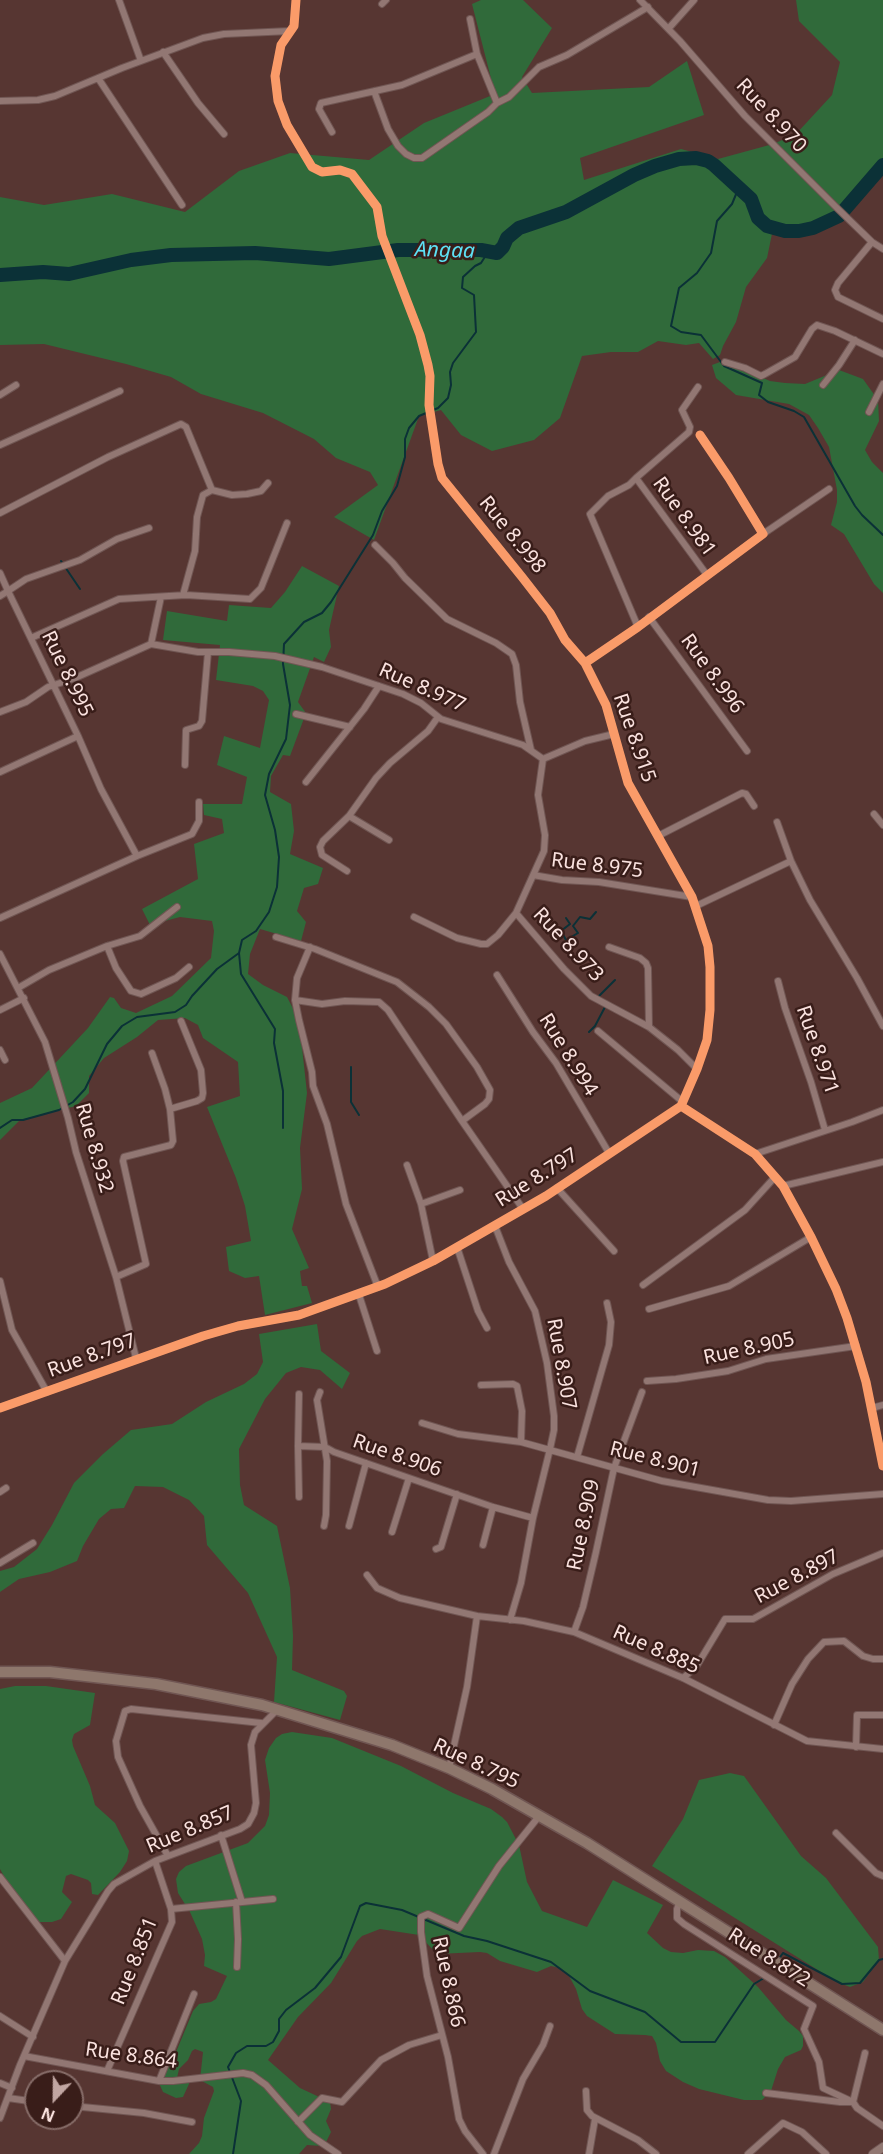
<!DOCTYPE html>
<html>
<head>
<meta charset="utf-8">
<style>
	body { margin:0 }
	#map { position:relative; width:883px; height:2154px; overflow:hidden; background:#573632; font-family:"Noto Sans",sans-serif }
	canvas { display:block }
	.north { position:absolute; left:24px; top:2070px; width:60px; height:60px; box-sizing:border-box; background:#391d19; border:2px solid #866c68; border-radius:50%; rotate:202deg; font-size:16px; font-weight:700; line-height:24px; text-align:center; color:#fae2df }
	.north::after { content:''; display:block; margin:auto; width:21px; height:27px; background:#c1a6a2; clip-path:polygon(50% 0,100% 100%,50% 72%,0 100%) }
</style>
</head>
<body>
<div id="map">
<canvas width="883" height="2154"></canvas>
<div class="north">N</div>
</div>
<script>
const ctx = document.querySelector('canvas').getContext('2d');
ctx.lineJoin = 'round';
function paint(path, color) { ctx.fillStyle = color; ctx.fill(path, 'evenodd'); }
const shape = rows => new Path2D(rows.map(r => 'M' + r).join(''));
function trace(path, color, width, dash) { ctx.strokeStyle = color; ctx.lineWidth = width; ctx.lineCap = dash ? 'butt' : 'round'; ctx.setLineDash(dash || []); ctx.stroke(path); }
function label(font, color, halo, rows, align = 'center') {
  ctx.font = font + ' "Noto Sans",sans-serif'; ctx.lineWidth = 5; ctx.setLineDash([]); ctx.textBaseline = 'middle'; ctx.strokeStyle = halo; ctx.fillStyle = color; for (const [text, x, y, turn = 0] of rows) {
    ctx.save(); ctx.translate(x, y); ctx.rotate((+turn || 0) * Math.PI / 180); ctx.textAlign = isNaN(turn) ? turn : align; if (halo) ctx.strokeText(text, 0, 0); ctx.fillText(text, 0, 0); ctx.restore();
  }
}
paint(shape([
	[481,0,523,0,552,28,522,77,532,93,649,87,687,61,704,115,580,158,584,180,681,149,718,159,773,144,796,134,832,95,840,62,799,21,796,0,883,0,883,165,839,216,813,228,793,231,773,229,767,258,746,287,736,322,723,346,720,355,713,359,699,343,686,345,658,341,638,352,611,352,582,356,560,418,534,440,492,451,461,435,441,410,419,416,374,540,334,517,378,485,370,472,336,458,314,439,263,413,201,394,171,377,126,364,44,344,0,345,0,197,44,205,112,194,185,212,239,171,290,153,369,160,424,123,495,94,472,4],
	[720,362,738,367,770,381,785,383,805,384,839,370,863,379,878,400,879,421,865,450,872,462,883,473,883,593,874,584,844,534,831,525,837,502,837,490,829,447,818,428,809,415,789,404,736,395,716,378,712,365],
	[302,566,339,586,329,630,331,647,324,662,314,657,298,702,306,713,290,756,283,755,271,776,270,792,291,804,294,831,290,854,323,868,318,884,304,888,297,911,306,922,301,941,260,929,250,954,248,974,263,985,287,997,299,1020,307,1093,300,1148,302,1189,292,1229,309,1268,300,1271,302,1286,307,1286,312,1303,265,1315,259,1276,245,1278,229,1271,226,1247,251,1241,245,1206,236,1178,207,1107,240,1096,238,1062,203,1038,198,1025,185,1018,158,1020,137,1037,104,1058,89,1076,89,1093,76,1106,20,1120,0,1140,0,1103,32,1088,88,1028,110,997,114,998,121,1008,136,1013,172,996,211,958,214,931,212,921,180,917,150,925,142,909,198,879,194,844,224,833,222,819,204,815,203,804,242,804,247,777,217,765,224,736,260,748,269,700,263,691,253,686,216,680,220,645,163,640,167,611,227,621,229,605,271,608,285,592],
	[317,1324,321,1351,350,1373,342,1389,320,1370,301,1367,286,1373,265,1399,239,1449,240,1485,244,1505,277,1526,290,1588,293,1636,292,1670,344,1691,347,1696,340,1720,274,1702,277,1657,248,1593,207,1545,204,1516,189,1500,163,1487,135,1486,124,1508,111,1509,99,1519,83,1546,77,1561,50,1572,19,1579,0,1592,0,1571,14,1567,37,1549,52,1525,74,1483,103,1454,131,1430,172,1424,206,1402,244,1384,257,1374,263,1362,259,1334],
	[15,1686,46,1686,95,1693,90,1725,74,1734,72,1740,73,1746,90,1786,95,1805,115,1823,129,1851,127,1861,120,1872,98,1895,92,1894,91,1883,88,1880,71,1874,66,1876,62,1892,72,1902,61,1919,52,1922,34,1922,20,1905,0,1869,0,1689],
	[292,1732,332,1738,401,1766,453,1793,491,1809,502,1817,507,1822,519,1845,527,1882,542,1911,587,1927,613,1880,663,1905,647,1933,663,1948,671,1952,683,1953,698,1950,714,1951,725,1957,758,1987,786,2020,799,2031,803,2036,803,2046,801,2050,785,2057,778,2069,771,2091,762,2100,744,2100,699,2089,683,2082,666,2071,660,2061,656,2043,652,2036,645,2035,615,2034,587,2016,582,2009,576,1989,568,1974,560,1968,551,1966,537,1972,500,1961,487,1953,480,1952,437,1954,419,1935,380,1929,362,1936,357,1941,331,1983,298,2017,268,2060,300,2088,330,2102,331,2109,326,2121,331,2132,326,2142,322,2146,307,2145,299,2154,189,2154,199,2143,202,2136,204,2118,214,2091,213,2087,200,2080,203,2052,195,2049,192,2051,188,2060,179,2069,177,2078,189,2082,189,2084,183,2097,176,2098,163,2092,159,2083,176,2052,193,2011,199,2004,211,2002,216,1999,227,1976,204,1966,205,1955,202,1939,190,1912,178,1893,176,1879,179,1872,186,1866,248,1843,265,1826,269,1815,270,1793,265,1760,269,1748,276,1738,282,1734],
	[730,1773,744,1776,801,1856,826,1878,878,1947,879,1960,863,1982,850,1987,837,1982,652,1866,683,1819,699,1780]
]), '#306a3a');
trace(shape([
	[739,187,732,204,717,221,711,253,697,273,679,288,671,326,681,332,701,335,724,366,762,383,759,395,768,402,794,411,804,417,855,506,862,515,883,535],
	[61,561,80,589],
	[566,918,570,924,561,931,566,940,578,933,573,926,580,917,590,919,596,912],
	[597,998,615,980],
	[589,1032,595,1026,605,1007],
	[351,1067,351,1102,359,1115],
	[0,1128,12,1120,23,1120,59,1110,73,1102,85,1089,107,1044,122,1026,137,1017,175,1012,186,1005,192,996,217,969,239,953],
	[283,1128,283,1091,274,1043,275,1029,241,974,239,953,242,940,256,931,269,912,277,887,279,857,275,830,265,795,269,774,286,739,290,705,283,664,284,644,304,622,322,613,331,602,373,535,382,511,397,486,405,457,405,439,409,428,419,416,438,408,448,398,451,385,450,372,453,363,476,332,474,295,462,288,463,277,475,266,481,263,488,252],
	[778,1960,783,1953,842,1984,860,1983,879,1960,883,1959],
	[233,2154,241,2101,228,2067,236,2053,247,2046,266,2046,273,2042,279,2031,279,2019,286,2010,315,1988,341,1957,360,1906,366,1903,402,1910,464,1936,487,1941,551,1962,590,1991,645,2012,681,2042,715,2042,754,1984,764,1978]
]), '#0b3137', 2);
trace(shape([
	[0,275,43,272,69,274,131,260,171,255,255,253,329,259,398,250,481,250,497,253,503,247,507,238,519,228,566,212,634,175,655,166,679,159,696,158,708,161,714,165,751,199,758,218,767,226,785,231,799,231,813,228,839,216,883,165]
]), '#0b3137', 14);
const minor = shape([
	[119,0,141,61],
	[296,0,294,26,281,45,275,76,278,101,287,125,312,167,322,172,340,170,352,174,377,207,382,236,420,335,428,365,430,376,429,405,438,464,442,478,522,577,550,613,565,640,585,663],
	[640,0,680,41,745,116,836,207,872,242,883,249],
	[382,4,386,0],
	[470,19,477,54,497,103],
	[669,28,694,0],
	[163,52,198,103,224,134],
	[98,78,182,205],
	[374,91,388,129,398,146,406,154,414,158,422,158,488,112,497,103,509,97,539,67,567,55,648,7],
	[0,101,38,100,55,96,122,68,203,38,224,34,290,31],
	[332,132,319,109,321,103,402,85,477,54],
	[872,242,838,283,835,290,838,297,883,319],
	[725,362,745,368,761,376,765,374,795,357,812,329,817,325,835,331,883,354],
	[823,385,839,365,855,340],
	[698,387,682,410,690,427,689,432,636,478,707,575],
	[0,395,16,385],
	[869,412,883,384],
	[0,445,120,391],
	[636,478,629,485,608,496,590,514,638,627],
	[0,513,108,457,181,424,186,427,212,490],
	[763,534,829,489],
	[375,545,393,563,405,578,447,619,496,643,512,654,516,665,520,702,531,750],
	[0,573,8,591,26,579,80,560,117,539,149,528],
	[183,595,195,551,197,517,203,495,212,490,232,495,247,494,261,491,268,483],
	[0,596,8,591,78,736,0,772],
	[649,617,747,751],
	[31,638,119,599,186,595,250,599,261,588,287,523],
	[151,644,161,597],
	[0,712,26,702,48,687,75,678,151,644,198,652,229,652,275,656,322,667,403,694,421,703,441,719,523,745,543,759,585,741,614,734],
	[296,714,350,727],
	[78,736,101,789,137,856],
	[543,759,538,795,545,835,544,851,516,913,564,969,591,996,649,1027,678,1050,697,1069],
	[185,765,186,730,199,726,202,721,208,652],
	[306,782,364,709,379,686],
	[874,814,883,825],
	[349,816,389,840],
	[777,822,791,861,810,900,857,978,883,1026],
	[658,836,742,793,746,794,754,806],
	[347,871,322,855,320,847,323,841,349,816,376,778,390,763,428,731,438,717],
	[533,875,562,880,599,882,692,897],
	[696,906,791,861],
	[414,917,457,938,481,944,487,944,498,935,516,913],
	[0,918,137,856,192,834,199,821,199,802],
	[276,937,315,949,397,982,429,1007,446,1024,477,1067,490,1090,489,1099,485,1104,462,1121,523,1209],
	[107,946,116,968,131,991,141,994,176,978,189,967],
	[310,947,297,978,295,1000,299,1020,312,1072,313,1086,327,1124,346,1204,378,1287],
	[609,947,640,958,646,963,648,968,649,1027],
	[0,954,45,1042,68,1118,76,1152,116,1277,136,1358],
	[497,975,533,1032,556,1063,609,1153],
	[778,981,785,1008,811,1082,825,1130],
	[18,988,49,970,107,946,140,936,177,907],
	[295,1000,322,1004,345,1001,379,1002,388,1010,462,1121],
	[0,1010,24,998],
	[598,1031,683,1102],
	[0,1050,5,1060],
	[152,1053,165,1089,170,1109],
	[681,1106,697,1069,707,1040,710,1010,710,967,708,946,692,897,628,783,606,705,585,663,638,627,763,534,729,478,700,435],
	[755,1154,852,1122,883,1110],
	[407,1165,421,1204,433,1261],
	[783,1186,883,1162],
	[557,1188,614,1251],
	[421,1204,460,1190],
	[495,1226,509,1262,535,1311,547,1363,554,1416,554,1430,550,1449,533,1518,521,1583,510,1620],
	[457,1247,478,1311,487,1328],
	[116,1277,146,1264,123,1161,124,1157,171,1145,173,1141,170,1109,197,1101,202,1098,203,1093,201,1070,181,1021],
	[0,1281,12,1330,47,1392],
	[643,1285,745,1210,775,1177],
	[359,1295,377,1351],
	[649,1309,729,1286,811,1237],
	[647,1381,676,1379,728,1371,766,1359,856,1346],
	[481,1385,513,1384,517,1386,522,1411,521,1442],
	[320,1392,317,1400,327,1461,326,1515,324,1526],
	[0,1408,203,1336,238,1326,299,1315,385,1284,433,1261,546,1196,681,1106,755,1154,783,1186,811,1237,836,1289,847,1318,866,1382,883,1466],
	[872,1408,883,1405],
	[422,1423,458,1434,521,1442,662,1481,768,1500,791,1501,883,1494],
	[298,1446,299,1394],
	[577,1457,609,1345,611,1322,607,1303],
	[0,1492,6,1488],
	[299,1497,298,1446,325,1447,334,1452,409,1478,493,1507,533,1518],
	[349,1526,366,1463],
	[392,1532,409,1478],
	[483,1545,493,1507],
	[436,1549,441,1547,457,1494],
	[0,1563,33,1543],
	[367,1575,377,1588,400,1598,477,1616],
	[574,1632,583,1607,596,1552,614,1468,642,1392],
	[683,1678,696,1667,725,1619,753,1619,833,1574,883,1553],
	[774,1725,792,1684,808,1659,824,1642,844,1641,863,1656,873,1659,883,1659],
	[856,1747,857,1715,883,1715],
	[449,1768,467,1687,477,1616,524,1621,574,1632,683,1678,807,1741,883,1749],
	[836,1833,876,1873,883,1876],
	[221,1835,242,1902],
	[168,1856,140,1806,118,1757,116,1741,125,1711,131,1709,261,1723],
	[0,1877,65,1961,20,2065,0,2118],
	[680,1901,677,1909,677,1918,684,1924,813,2006,804,2029,819,2062,823,2088,853,2102,857,2108,883,2126],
	[236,1902,238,1939,237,1967],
	[171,1909,273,1899],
	[65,1961,108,1891,114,1884,155,1861,240,1829,248,1824,254,1813,256,1803,251,1745,255,1732,277,1710],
	[0,2016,33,2037],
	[24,2056,159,2081,173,2081,243,2073,252,2075,266,2085,310,2135,338,2154],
	[107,2071,172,1922,171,1909,155,1861],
	[159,2081,194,1994],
	[0,2083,12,2088],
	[586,2091,587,2110,592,2116,638,2140,656,2154],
	[766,2093,840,2102,853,2102,865,2053],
	[8,2098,36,2102],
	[72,2106,144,2113,192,2122],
	[298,2122,322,2098,342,2102,381,2060,409,2045,442,2035],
	[483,2154,465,2131,459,2119,448,2057,427,1976,421,1932,421,1917,428,1914,459,1928,499,1866,540,1815],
	[494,2154,523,2079,543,2045,550,2026],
	[589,2154,595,2119],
	[748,2154,783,2123,802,2132,826,2154]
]);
const secondary = shape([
	[873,2154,883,2147]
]);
const trunk = shape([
	[0,1672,50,1672,156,1684,262,1705,392,1745,449,1768,492,1789,587,1843,883,2030]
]);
trace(minor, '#705653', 8);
trace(secondary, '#705653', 10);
trace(trunk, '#705653', 13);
trace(minor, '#927773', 6);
trace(secondary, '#917771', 8);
trace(trunk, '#8e776c', 10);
trace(shape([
	[296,0,294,26,281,45,275,76,278,101,287,125,312,167,322,172,340,170,352,174,377,207,382,236,420,335,428,365,430,376,429,405,438,464,442,478,522,577,550,613,565,640,585,663],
	[681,1106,697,1069,707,1040,710,1010,710,967,708,946,692,897,628,783,606,705,585,663,638,627,763,534,729,478,700,435],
	[0,1408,203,1336,238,1326,299,1315,385,1284,433,1261,546,1196,681,1106,755,1154,783,1186,811,1237,836,1289,847,1318,866,1382,883,1466]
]), '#fa9b69', 9);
label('20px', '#fae2df', '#391d19', [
	["Rue 8.970",771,116,47],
	["Rue 8.981",684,517,54],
	["Rue 8.998",512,535,51],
	["Rue 8.995",67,674,64],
	["Rue 8.996",712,674,54],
	["Rue 8.977",422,688,24],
	["Rue 8.915",634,738,71],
	["Rue 8.975",597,866,7],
	["Rue 8.973",568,945,47],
	["Rue 8.971",817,1050,71],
	["Rue 8.994",568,1055,58],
	["Rue 8.932",94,1148,74],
	["Rue 8.797",537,1178,-32],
	["Rue 8.905",749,1349,-12],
	["Rue 8.797",92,1356,-20],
	["Rue 8.907",561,1364,80],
	["Rue 8.906",397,1456,19],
	["Rue 8.901",655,1460,14],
	["Rue 8.909",584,1525,-78],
	["Rue 8.897",797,1577,-28],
	["Rue 8.885",656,1650,24],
	["Rue 8.795",476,1764,25],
	["Rue 8.857",190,1830,-23],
	["Rue 8.872",769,1958,32],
	["Rue 8.851",135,1961,-68],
	["Rue 8.866",448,1982,78],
	["Rue 8.864",131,2056,8]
]);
label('italic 21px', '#5de0f4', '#391d19', [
	["Angaa",445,251,2]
]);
</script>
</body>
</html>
